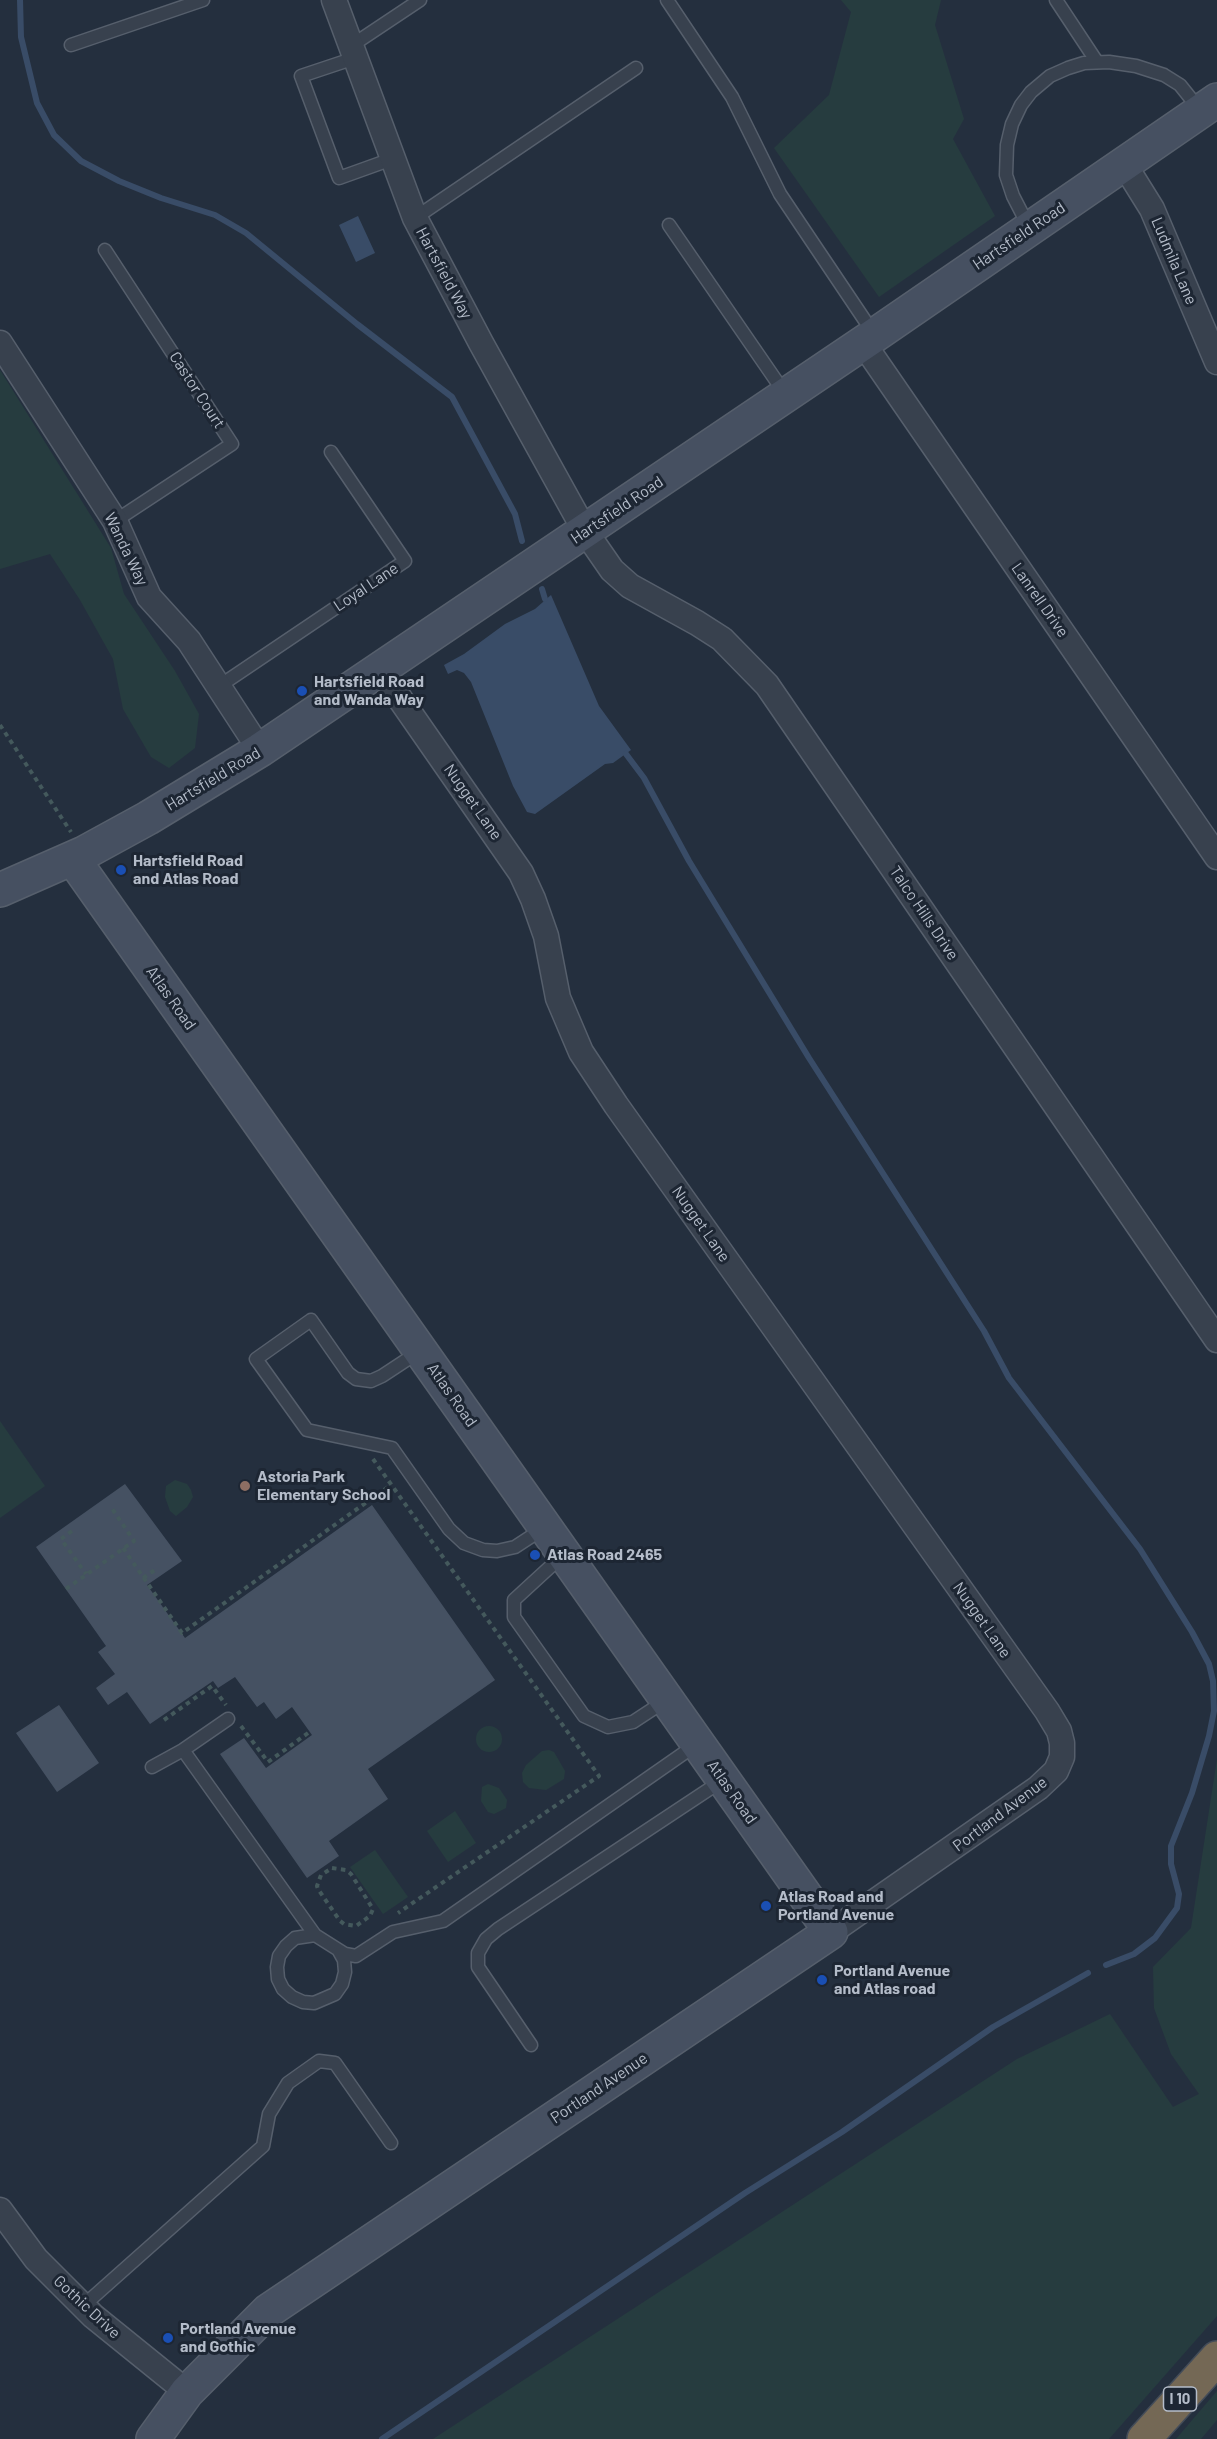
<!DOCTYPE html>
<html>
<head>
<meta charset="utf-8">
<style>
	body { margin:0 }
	canvas { display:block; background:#242f3e }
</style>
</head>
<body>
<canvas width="1217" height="2439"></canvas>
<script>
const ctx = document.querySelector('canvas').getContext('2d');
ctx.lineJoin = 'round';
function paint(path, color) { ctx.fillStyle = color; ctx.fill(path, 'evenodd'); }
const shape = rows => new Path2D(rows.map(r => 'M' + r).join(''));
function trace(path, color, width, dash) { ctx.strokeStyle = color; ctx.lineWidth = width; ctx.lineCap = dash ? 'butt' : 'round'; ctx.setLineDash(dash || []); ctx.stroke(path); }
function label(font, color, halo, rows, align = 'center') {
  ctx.font = font + ' Barlow,sans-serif'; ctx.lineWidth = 6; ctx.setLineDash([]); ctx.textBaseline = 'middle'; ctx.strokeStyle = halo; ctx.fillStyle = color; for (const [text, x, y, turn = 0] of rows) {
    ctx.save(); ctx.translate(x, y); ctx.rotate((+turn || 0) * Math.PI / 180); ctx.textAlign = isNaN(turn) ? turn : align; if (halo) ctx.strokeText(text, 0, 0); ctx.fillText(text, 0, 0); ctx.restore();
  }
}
paint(shape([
	[841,0,941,0,935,25,964,119,953,139,995,216,879,297,774,148,829,95,851,12],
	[0,370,111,548,124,594,175,671,199,714,195,748,169,768,151,757,123,709,113,659,80,600,50,554,0,569],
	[0,1421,45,1486,0,1518],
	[175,1480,187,1484,191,1490,193,1497,187,1507,176,1516,170,1511,165,1497,166,1486],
	'476 1739a13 13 0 1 1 26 0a13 13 0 1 1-26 0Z',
	[549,1750,554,1752,565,1771,564,1779,546,1790,529,1788,523,1782,522,1773,526,1765,542,1751],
	[1217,1759,1217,2316,1109,2439,433,2439,1017,2059,1110,2014,1173,2107,1199,2094,1171,2054,1154,2008,1153,1967,1191,1928],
	[488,1784,499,1788,507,1800,506,1808,494,1814,488,1812,481,1801,482,1787],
	[455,1811,476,1843,448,1862,427,1831],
	[375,1850,408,1897,383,1914,350,1867],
	[1217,2391,1217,2420,1201,2439,1176,2439]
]), '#263c3f');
paint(shape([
	[358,216,375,253,356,262,339,225],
	[551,595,599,706,631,750,613,763,605,764,535,814,527,812,513,786,471,682,464,673,457,670,448,674,444,665,464,654,505,624,535,609]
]), '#394c67');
trace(shape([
	[20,0,21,37,37,103,54,135,81,161,119,181,161,198,215,215,246,233,357,324,452,397,515,514,522,541],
	[542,589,545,599],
	[626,754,644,778,689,861,809,1058,984,1331,1009,1378,1140,1549,1192,1632,1209,1664,1213,1681,1214,1711,1209,1736,1192,1793,1171,1846,1171,1864,1179,1894,1177,1908,1155,1938,1134,1954,1106,1965],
	[382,2439,745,2193,842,2132,993,2027,1088,1973]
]), '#394c67', 6);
paint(shape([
	[125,1484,182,1561,147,1585,185,1638,372,1505,495,1680,368,1769,388,1799,329,1841,339,1856,307,1878,220,1754,244,1738,266,1768,312,1735,292,1707,276,1719,264,1702,257,1707,235,1677,218,1688,213,1681,150,1724,127,1692,108,1705,96,1688,115,1674,98,1652,106,1646,36,1547],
	[59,1705,99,1763,57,1792,16,1733]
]), '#455162');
const lane = shape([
	[667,0,732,97,780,194,874,334],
	[1056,0,1097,62],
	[71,45,203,0],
	[351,46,420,0],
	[355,58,301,76,339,178,392,159],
	[415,218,636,68],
	[669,225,786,395],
	[1029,227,1013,196,1006,175,1007,145,1012,124,1021,105,1031,92,1050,76,1068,68,1084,63,1109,62,1136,66,1164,75,1180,85,1200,110],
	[105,250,232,444,115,521],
	[218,687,405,561,331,452],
	[420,1351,382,1376,371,1381,356,1379,348,1373,311,1320,256,1359,307,1430,392,1448,449,1529,464,1543,483,1550,497,1551,515,1547,544,1528],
	[563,1555,514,1600,514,1617,584,1716,608,1727,633,1722,665,1701],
	[183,1750,315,1935,345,1954,356,1956,393,1932,443,1921,697,1744],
	[152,1767,183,1750,228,1719],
	[315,1935,295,1938,286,1946,279,1956,277,1967,278,1979,283,1989,292,1997,303,2002,314,2003,335,1994,342,1984,345,1972,344,1960,339,1951],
	[531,2045,478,1967,478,1953,486,1939,498,1929,723,1780],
	[83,2306,263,2146,269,2114,288,2083,319,2061,335,2063,391,2143]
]);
const street = shape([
	[334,0,415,218,481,343,585,531,612,570,630,586,697,623,722,639,767,685,1217,1340],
	[1124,164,1152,209,1217,362],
	[0,343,115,521,149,597,189,641,260,750],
	[863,343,1217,857],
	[380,670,521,873,533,899,546,936,558,998,581,1052,616,1105,1047,1711,1059,1731,1062,1743,1062,1757,1056,1771,1038,1788,831,1932],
	[0,2210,36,2259,93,2316,187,2392]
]);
const secondary = shape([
	[73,859,831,1932,268,2311,187,2392,153,2439],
	[0,890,84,853,148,818,260,750,875,335,1217,100]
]);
const highway = shape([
	[1144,2439,1217,2358]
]);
trace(lane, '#565f6c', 15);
trace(street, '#565f6c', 27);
trace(secondary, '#565f6c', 36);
trace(highway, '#434c59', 36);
trace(shape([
	[0,725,71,832],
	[373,1459,599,1776,398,1913],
	[72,1531,61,1539,86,1574],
	[123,1548,182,1633,391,1485],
	[143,1578,155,1570],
	[66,1589,134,1541,111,1507],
	[164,1720,212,1686,226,1705],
	[241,1726,268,1762,308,1733],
	[332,1868,346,1870,351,1874,373,1909,370,1916,356,1926,344,1924,340,1921,318,1889,317,1886,321,1875,332,1868]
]), '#44595c', 4, [4.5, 4.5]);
trace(lane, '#38414e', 12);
trace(street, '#38414e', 24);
trace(secondary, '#465061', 33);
trace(highway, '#746855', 33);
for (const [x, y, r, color] of [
	[302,691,6,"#1a4fb4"],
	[121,870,6,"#1a4fb4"],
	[245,1486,6,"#8d6e63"],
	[535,1555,6,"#1a4fb4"],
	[766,1906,6,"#1a4fb4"],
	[822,1980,6,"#1a4fb4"],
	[168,2338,6,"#1a4fb4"]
]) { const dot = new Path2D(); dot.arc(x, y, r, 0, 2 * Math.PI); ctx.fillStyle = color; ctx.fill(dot); trace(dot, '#1d2633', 2); }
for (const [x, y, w] of [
	[1180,2399,33]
]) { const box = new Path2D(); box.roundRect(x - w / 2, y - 12, w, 24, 4.5); ctx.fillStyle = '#1d2633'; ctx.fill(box); trace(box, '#b4bcc9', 1.5); }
label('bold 15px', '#b4bcc9', null, [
	["I 10",1180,2399]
]);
label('16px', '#b4bcc9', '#1d2633', [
	["Hartsfield Road",1019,236,-34],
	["Ludmila Lane",1174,261,67],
	["Hartsfield Way",444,273,62],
	["Castor Court",197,390,57],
	["Hartsfield Road",617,510,-34],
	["Wanda Way",126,549,64],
	["Loyal Lane",366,587,-34],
	["Lanrell Drive",1040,600,55],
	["Hartsfield Road",213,779,-31],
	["Nugget Lane",473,802,55],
	["Talco Hills Drive",924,913,56],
	["Atlas Road",171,998,55],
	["Nugget Lane",701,1224,55],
	["Atlas Road",452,1395,55],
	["Nugget Lane",982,1620,55],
	["Atlas Road",732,1792,55],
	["Portland Avenue",1000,1814,-37],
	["Portland Avenue",599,2088,-34],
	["Gothic Drive",87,2307,43]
]);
label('bold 16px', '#b4bcc9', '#1d2633', [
	["Hartsfield Road",314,682],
	["and Wanda Way",314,700],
	["Hartsfield Road",133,861],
	["and Atlas Road",133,879],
	["Astoria Park",257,1477],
	["Elementary School",257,1495],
	["Atlas Road 2465",547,1555],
	["Atlas Road and",778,1897],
	["Portland Avenue",778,1915],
	["Portland Avenue",834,1971],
	["and Atlas road",834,1989],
	["Portland Avenue",180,2329],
	["and Gothic",180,2347]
], 'left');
</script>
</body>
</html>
